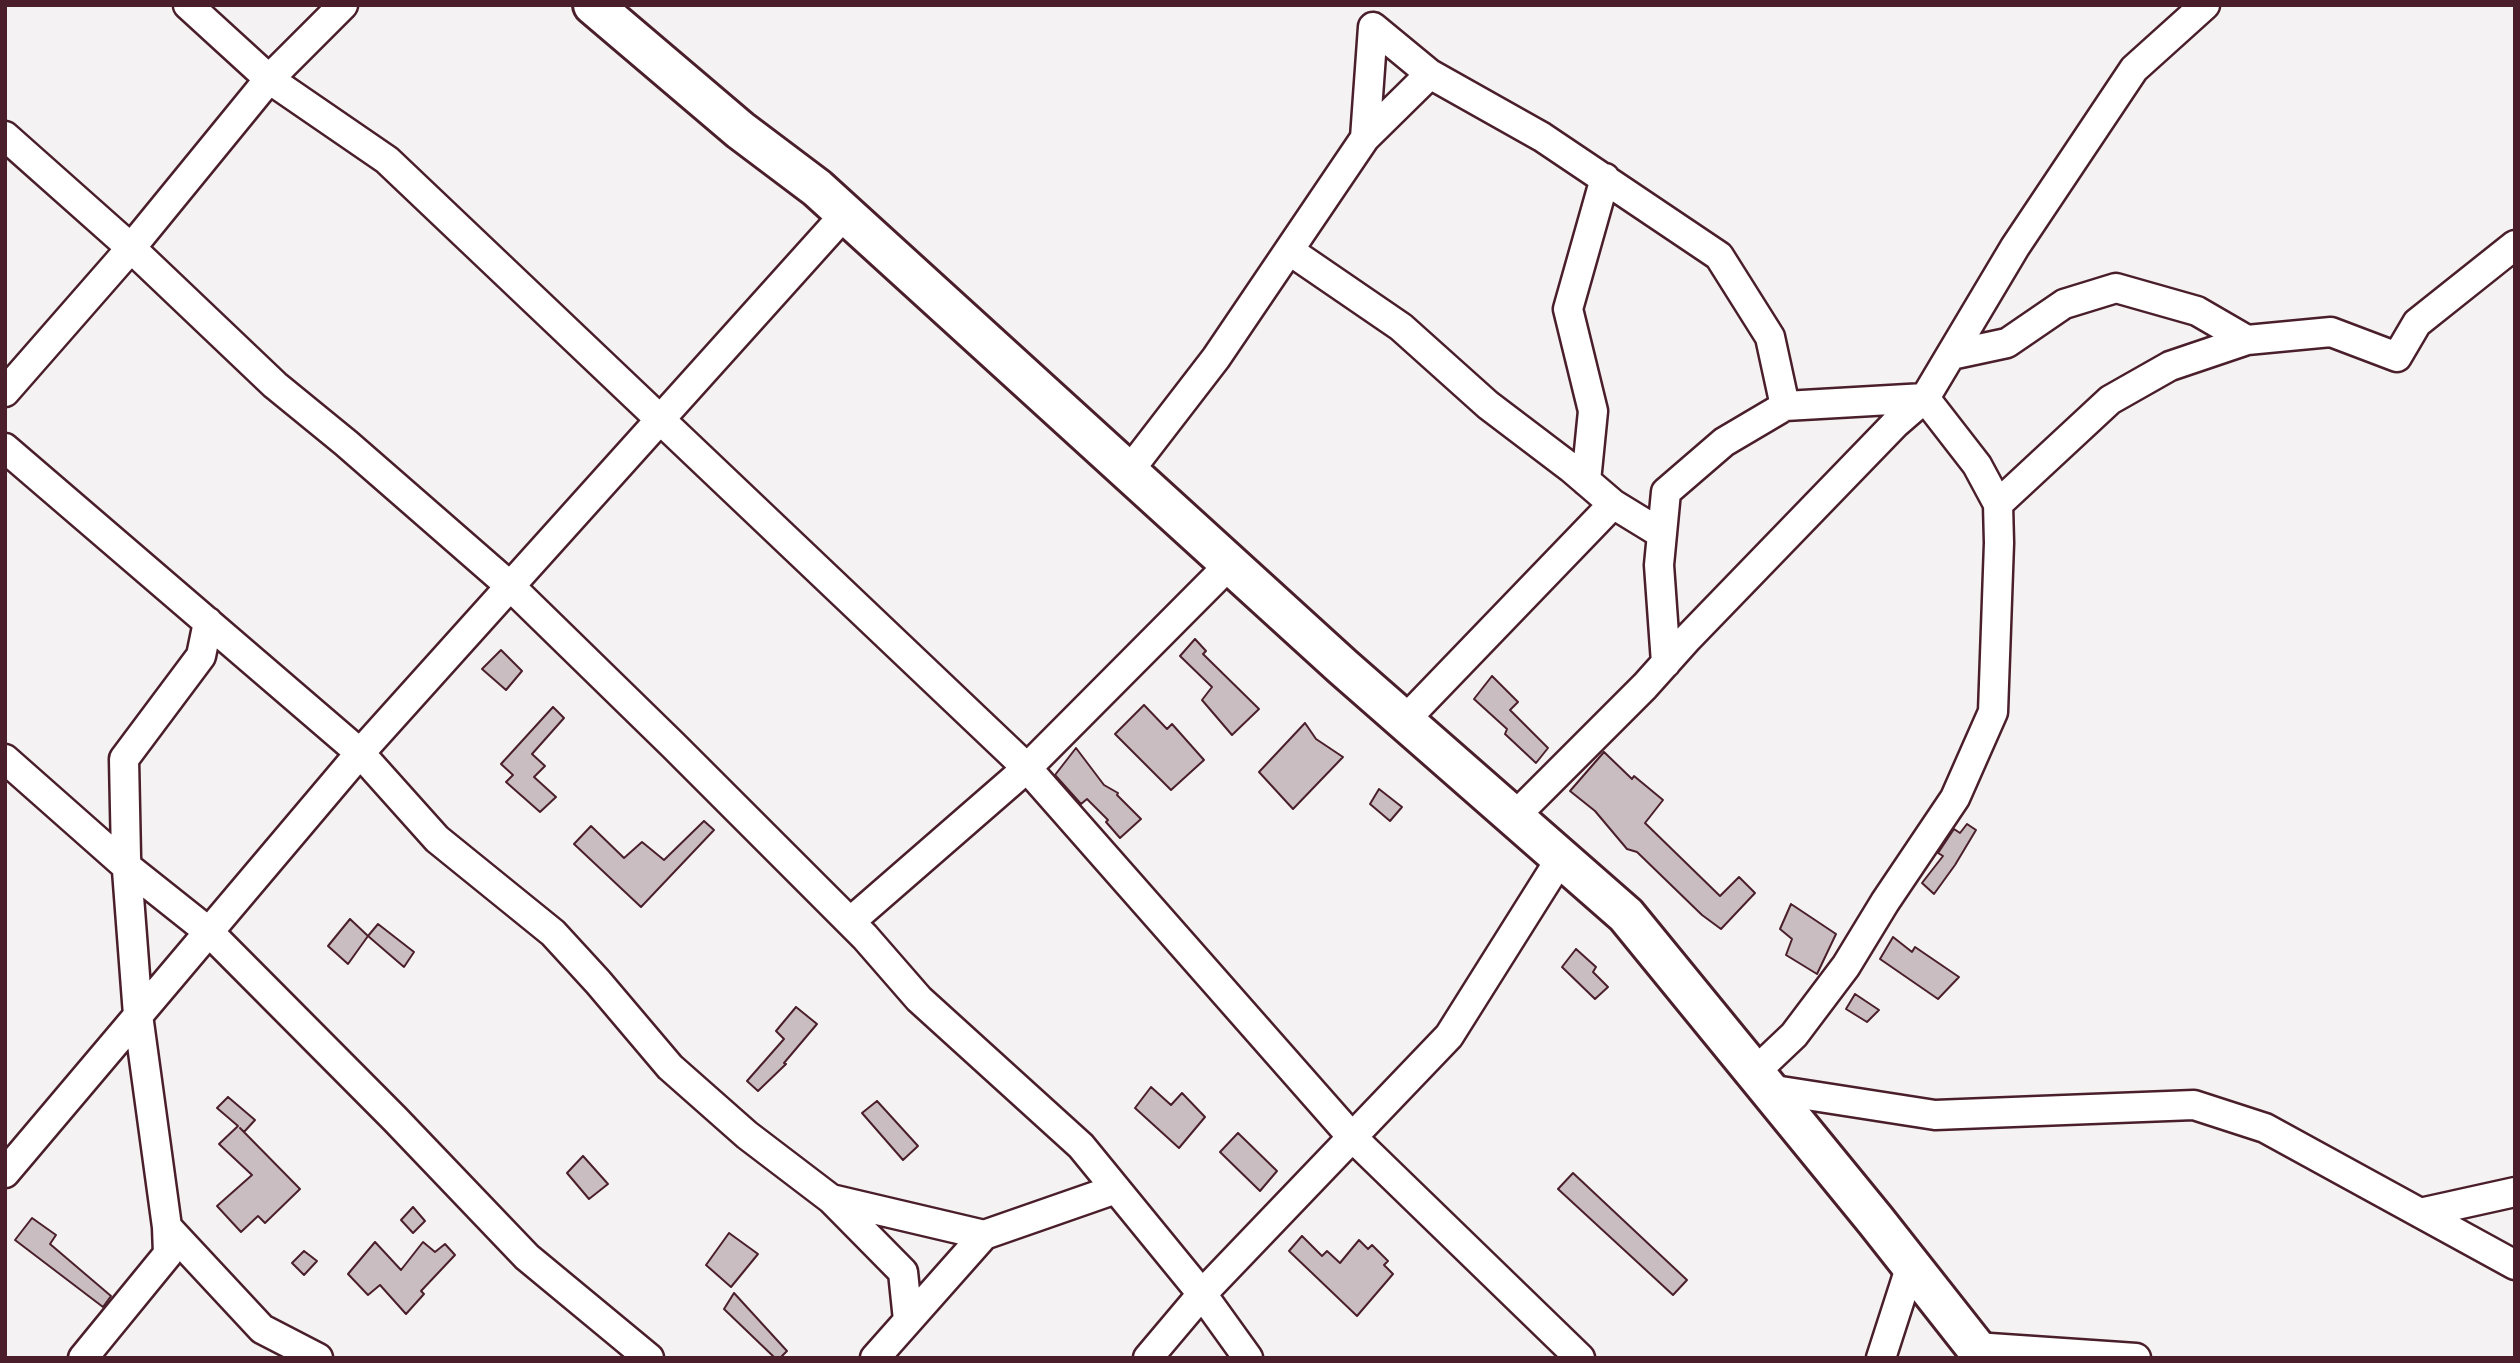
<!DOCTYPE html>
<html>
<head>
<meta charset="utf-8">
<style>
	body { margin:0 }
	#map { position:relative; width:2520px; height:1363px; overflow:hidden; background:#f4f2f2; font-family:"Comic Neue",sans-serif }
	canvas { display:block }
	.frame { position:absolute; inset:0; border:7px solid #4a1f2b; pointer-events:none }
</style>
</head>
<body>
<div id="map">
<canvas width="2520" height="1363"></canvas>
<div class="frame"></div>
</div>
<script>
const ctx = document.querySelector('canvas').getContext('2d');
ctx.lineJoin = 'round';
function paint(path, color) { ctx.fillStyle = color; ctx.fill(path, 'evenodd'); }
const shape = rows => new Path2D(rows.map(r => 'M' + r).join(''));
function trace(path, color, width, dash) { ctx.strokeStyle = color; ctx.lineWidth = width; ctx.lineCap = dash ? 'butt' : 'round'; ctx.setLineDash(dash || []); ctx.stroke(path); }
const building = shape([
	[1195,639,1206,651,1203,654,1259,709,1232,735,1202,700,1212,687,1180,656,1195,639],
	[501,650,522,671,506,690,482,669,501,650],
	[1492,676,1518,702,1510,710,1548,748,1536,763,1505,734,1507,729,1474,699,1492,676],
	[1144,705,1167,729,1172,724,1204,760,1171,790,1115,734,1144,705],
	[553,707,564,718,532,754,545,766,534,777,556,797,540,812,506,782,513,775,501,764,553,707],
	[1305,723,1316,739,1343,757,1293,809,1259,772,1305,723],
	[1076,748,1104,785,1118,793,1117,795,1141,819,1120,838,1106,822,1108,820,1087,799,1081,804,1055,775,1076,748],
	[1604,752,1632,779,1634,776,1663,800,1645,823,1720,896,1739,877,1755,893,1721,929,1702,915,1637,852,1627,849,1595,811,1570,791,1604,752],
	[1379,789,1402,807,1390,821,1370,804,1379,789],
	[704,821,714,830,641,907,574,844,591,826,624,858,642,842,664,860,704,821],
	[1967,824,1976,830,1955,865,1934,894,1922,883,1943,856,1938,853,1954,829,1960,833,1967,824],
	[1791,904,1836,934,1817,974,1786,955,1792,939,1780,929,1791,904],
	[350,919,368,936,378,924,414,952,404,967,368,936,348,964,328,946,350,919],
	[1893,937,1912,952,1915,947,1959,977,1938,999,1880,959,1893,937],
	[1576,949,1596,967,1593,972,1608,987,1595,999,1562,967,1576,949],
	[1855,994,1879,1010,1867,1022,1846,1009,1855,994],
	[796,1007,817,1024,784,1063,786,1064,758,1091,747,1081,784,1039,776,1031,796,1007],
	[1151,1087,1171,1105,1182,1093,1205,1117,1179,1148,1135,1108,1151,1087],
	[228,1097,255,1120,244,1132,240,1128,300,1189,265,1223,258,1216,241,1232,217,1206,252,1175,219,1144,238,1126,217,1108,228,1097],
	[877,1101,918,1146,903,1160,862,1113,877,1101],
	[1238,1133,1277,1171,1260,1191,1220,1152,1238,1133],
	[583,1156,608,1184,589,1199,567,1173,583,1156],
	[1573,1173,1687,1280,1673,1295,1558,1189,1573,1173],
	[413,1207,425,1221,413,1233,401,1220,413,1207],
	[32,1218,56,1235,50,1244,111,1296,103,1307,15,1240,32,1218],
	[729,1233,758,1254,731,1287,706,1265,729,1233],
	[1302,1236,1322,1256,1327,1251,1340,1263,1359,1240,1368,1249,1372,1245,1388,1261,1384,1265,1393,1274,1357,1316,1289,1251,1302,1236],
	[375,1242,401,1270,423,1242,435,1252,445,1244,455,1255,421,1291,424,1294,406,1314,380,1285,368,1295,348,1274,375,1242],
	[304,1251,317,1261,304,1275,292,1263,304,1251],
	[734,1293,787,1351,780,1358,775,1358,724,1309,734,1293]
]);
paint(building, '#cabdc1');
trace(building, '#4a1f2b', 2);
const minor = shape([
	[188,5,269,79,387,160,1027,768,1230,564],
	[5,136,131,248,275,385,346,443,510,586,674,746,865,937,919,999,1081,1146,1202,1294,1248,1358],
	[1365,138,1373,27,1430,74],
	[1290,251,1401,327,1488,405,1571,468,1613,504,1662,534],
	[1951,355,2007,343,2064,304,2116,288,2197,311,2247,340,2331,332,2397,357,2417,323,2515,245],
	[5,392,131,248,269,79,343,5],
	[5,448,360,753,437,839,553,933,598,982,670,1067,747,1135,831,1199,903,1272,908,1320],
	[1129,471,1216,358,1365,138,1430,74,1542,137,1719,256,1770,337,1785,406],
	[1586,481,1593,411,1568,309,1605,178],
	[1998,504,2110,400,2170,366,2247,340],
	[1666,663,1659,565,1666,492,1724,442,1785,406,1925,398,1977,465,1998,504,1999,543,1993,712,1955,798,1885,902,1846,966,1794,1035,1755,1072],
	[1405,720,1613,504],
	[5,759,126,866,209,932,395,1119,527,1257,649,1358],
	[1514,817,1645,686,1688,638,1895,424,1925,398,2015,247,2134,69,2205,5],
	[850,922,1027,768,1352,1137,1580,1358],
	[1768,1089,1935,1115,2194,1105,2265,1128,2515,1265],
	[5,1173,360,753,845,214],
	[831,1199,984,1235],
	[2420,1213,2515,1192],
	[167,1227,262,1329,318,1358],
	[1975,1347,2136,1358],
	[83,1358,168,1254,167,1227,138,1015,126,857,124,759,201,656,208,622],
	[875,1358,984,1235,1116,1189],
	[1148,1358,1202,1294,1449,1036,1561,858],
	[1881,1358,1911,1265]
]);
const highway = shape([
	[593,5,740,130,817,188,1343,667,1626,915,1876,1221,1984,1358]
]);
trace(minor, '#4a1f2b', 33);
trace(highway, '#4a1f2b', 44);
trace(minor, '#fff', 28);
trace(highway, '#fff', 38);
</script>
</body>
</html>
